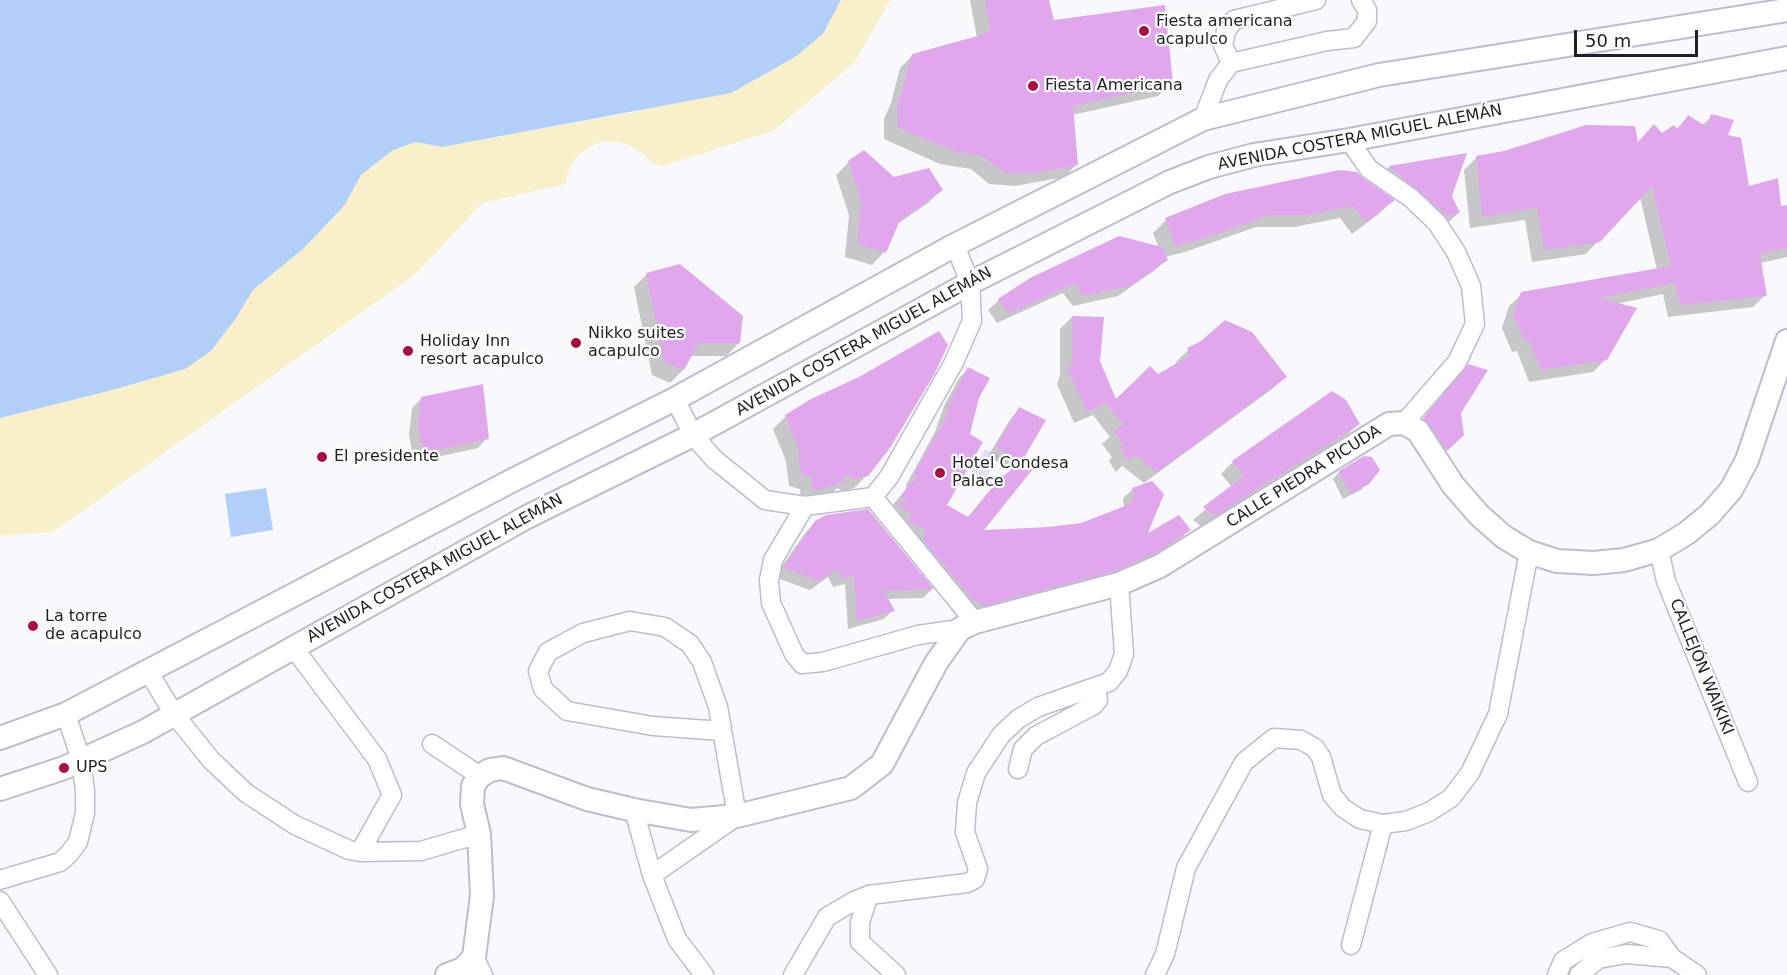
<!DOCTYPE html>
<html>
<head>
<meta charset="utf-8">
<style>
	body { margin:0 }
	#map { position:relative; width:1787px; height:975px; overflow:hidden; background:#f9f8fc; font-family:"DejaVu Sans",sans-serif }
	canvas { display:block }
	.scale { position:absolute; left:1574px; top:30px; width:124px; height:27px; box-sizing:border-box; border:3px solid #201f26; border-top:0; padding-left:8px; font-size:18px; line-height:21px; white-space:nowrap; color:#201f26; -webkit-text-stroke:4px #fff; paint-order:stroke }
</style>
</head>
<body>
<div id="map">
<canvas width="1787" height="975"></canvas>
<div class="scale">50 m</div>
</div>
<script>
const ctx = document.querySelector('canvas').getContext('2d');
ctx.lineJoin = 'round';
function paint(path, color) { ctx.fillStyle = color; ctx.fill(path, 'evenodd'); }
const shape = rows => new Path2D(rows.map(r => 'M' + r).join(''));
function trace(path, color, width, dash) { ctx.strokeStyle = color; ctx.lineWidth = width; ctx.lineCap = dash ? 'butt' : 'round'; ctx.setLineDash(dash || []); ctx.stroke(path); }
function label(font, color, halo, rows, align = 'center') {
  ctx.font = font + ' "DejaVu Sans",sans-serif'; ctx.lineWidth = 4.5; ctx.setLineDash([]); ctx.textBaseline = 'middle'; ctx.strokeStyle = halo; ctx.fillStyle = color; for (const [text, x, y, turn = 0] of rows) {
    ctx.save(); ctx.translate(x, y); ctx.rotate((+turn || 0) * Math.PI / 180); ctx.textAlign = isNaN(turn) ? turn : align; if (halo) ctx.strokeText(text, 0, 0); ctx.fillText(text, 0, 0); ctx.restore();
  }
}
paint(shape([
	[985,449,999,456,983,483,969,475]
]), '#e4e1fe');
paint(shape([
	[841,0,890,0,855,62,773,131,662,166,651,163,645,155,629,145,620,142,600,142,583,151,576,157,567,174,566,184,482,203,417,273,53,532,0,536,0,418,109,391,185,369,211,351,236,318,253,290,304,248,344,206,361,175,393,150,416,142,442,147,640,111,795,57,823,34]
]), '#f9efca');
paint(shape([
	[0,0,841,0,823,34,795,57,731,93,442,147,416,142,393,150,361,175,344,206,304,248,253,290,236,318,211,351,185,369,109,391,0,418],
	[266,488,273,530,231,537,225,494]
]), '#b2cff9');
paint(shape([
	[970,0,1047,0,1053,22,1171,83,1158,96,1072,115,1077,164,1064,177,1015,186,989,184,971,169,940,164,884,139,884,119,891,103,900,68,913,55,977,38],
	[1712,116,1726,136,1747,188,1780,207,1787,206,1787,257,1760,263,1765,295,1753,307,1668,317,1663,294,1616,304,1606,359,1593,372,1529,382,1517,351,1512,352,1502,328,1509,306,1522,294,1657,270,1640,197,1586,254,1532,262,1525,220,1470,228,1464,170,1477,157,1636,144,1676,129,1688,117,1702,125],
	[1465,155,1451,196,1458,213,1449,222,1437,225,1380,176,1389,167],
	[849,162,894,178,941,190,928,203,896,225,884,252,872,265,845,257,849,215,836,175],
	[1392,201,1380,213,1352,234,1340,218,1294,227,1256,227,1185,252,1165,257,1166,259,1155,270,1118,296,1073,306,1063,293,997,323,988,310,999,300,1159,248,1153,233,1166,220],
	[647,274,739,343,726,356,690,356,683,370,670,383,652,375,634,287],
	[1072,317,1099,361,1116,401,1177,364,1176,362,1188,350,1285,377,1272,389,1144,483,1122,466,1116,472,1109,461,1112,457,1102,444,1110,437,1093,415,1074,423,1057,384,1060,375,1060,329],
	[968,369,978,398,945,505,967,518,1012,471,988,456,1011,418,1020,409,1044,420,1019,463,1030,470,980,531,1049,528,1081,525,1124,508,1123,498,1133,489,1145,536,1189,530,1179,540,1148,560,1104,580,974,614,886,513,907,488,906,485,935,432,944,406,959,378],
	[1459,376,1459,413,1462,435,1437,460,1415,429],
	[1332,393,1358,424,1346,436,1202,527,1193,520,1232,487,1221,474,1233,462],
	[422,398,487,438,478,448,414,462,409,435,412,408],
	[786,416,867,475,854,488,843,491,837,488,831,494,801,502,800,489,789,486,786,461,773,429],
	[1364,457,1367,483,1361,490,1343,499,1333,479,1339,472],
	[816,522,932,589,923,598,887,599,893,610,884,619,848,629,845,584,833,587,828,577,810,590,774,577,806,532]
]), '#0003');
paint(shape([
	[985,0,1049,0,1054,20,1165,5,1173,84,1073,106,1078,165,1029,174,1003,172,984,157,954,151,897,127,897,104,903,88,912,54,974,37,990,31],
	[1711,114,1734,120,1728,135,1741,138,1749,186,1778,178,1781,206,1787,205,1787,248,1760,254,1767,296,1680,305,1675,283,1599,298,1637,308,1607,360,1541,370,1529,340,1524,340,1513,315,1521,292,1671,266,1652,186,1600,242,1544,250,1537,208,1482,217,1476,156,1504,151,1586,125,1635,126,1638,142,1654,124,1662,133,1674,125,1678,130,1688,115,1707,127],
	[864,150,894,177,929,168,943,190,900,220,886,253,857,244,861,201,848,161],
	[1467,153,1452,196,1460,213,1447,216,1389,166],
	[1339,170,1357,172,1363,178,1395,200,1366,222,1353,206,1308,215,1270,215,1199,240,1175,246,1165,218,1225,194],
	[1119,236,1162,247,1168,260,1130,286,1084,296,1075,283,1015,311,1008,313,998,299,1030,278],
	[680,264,743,316,740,343,699,343,684,370,664,362,646,273],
	[1072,316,1104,317,1100,361,1116,399,1150,366,1158,374,1191,355,1187,348,1201,341,1225,320,1252,332,1287,377,1157,472,1135,455,1129,461,1120,447,1123,444,1114,431,1123,425,1106,403,1087,412,1068,371,1072,362],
	[939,331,948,345,935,373,890,448,868,476,853,479,843,474,845,482,812,491,812,477,801,475,798,448,785,415,811,399,859,377],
	[1468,364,1488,370,1461,413,1464,435,1447,451,1429,424,1423,418],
	[968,367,990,378,979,398,970,434,983,442,947,505,968,517,999,479,1021,463,1033,469,984,530,1049,527,1081,523,1130,504,1134,495,1132,488,1152,481,1164,494,1148,533,1179,515,1191,530,1159,551,1115,571,984,606,973,600,923,540,926,530,908,522,911,513,894,503,908,502,901,498,909,483,916,480,914,474,944,421,953,395],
	[483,384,489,439,423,453,418,424,421,397],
	[1332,391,1346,400,1360,424,1215,516,1203,507,1244,476,1232,461],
	[1019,407,1046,420,1021,463,996,447],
	[1364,456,1372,457,1380,470,1369,484,1350,494,1339,471],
	[868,509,934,589,884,591,895,611,857,621,854,576,842,579,838,569,820,581,783,568,815,521,826,515]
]), '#e1a7ec');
const minor = shape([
	[1231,63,1223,45,1226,31,1234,20,1316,0],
	[1203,119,1218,80,1231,63,1327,41,1354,38,1367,21,1367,10,1361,0],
	[1349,140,1369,169,1411,198,1437,223,1456,252,1471,286,1475,324,1457,362,1404,423],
	[675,399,693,435,714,459,765,500,805,506,873,497,889,477,953,364,972,321,970,283,955,245],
	[873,497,975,622],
	[805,506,773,560,769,580,771,603,794,654,802,664,823,662,918,635,960,629],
	[1659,550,1666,581,1748,782],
	[293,647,377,759,392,795,360,852],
	[148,671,174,714,211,760,246,793,295,825,349,850,360,852,421,851,479,834],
	[432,744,480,776],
	[1018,769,1023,749,1036,736,1094,705,1098,700,1096,688],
	[634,810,652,875,677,939,704,975],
	[652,875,737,816,718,707,702,662,690,644,665,627,630,621,583,633,548,652,538,671,543,689,567,711,653,726,722,731],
	[0,880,60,862,69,854,78,842,85,813,85,791,81,760,66,714],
	[869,895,860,922,860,942,896,975],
	[0,901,48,975],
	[1351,945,1383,824],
	[474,957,483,975],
	[793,975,827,917,854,901,869,895,967,883,975,879,978,869,965,832,967,803,976,773,1001,735,1018,719,1038,707,1109,682,1118,671,1124,654,1119,584],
	[1155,975,1165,954,1186,868,1244,762,1274,738,1301,740,1315,748,1321,757,1332,795,1343,808,1360,819,1383,824,1406,821,1429,812,1451,798,1470,773,1498,714,1529,552],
	[1557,975,1563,961,1592,943,1630,932,1659,940,1672,958],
	[1579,975,1598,959,1626,954,1672,958,1697,975]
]);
const major = shape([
	[0,738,66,714,513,480,675,399,955,245,1203,119,1379,75,1787,10],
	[0,789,64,768,143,732,527,517,693,435,970,283,1170,182,1209,167,1254,155,1349,140,1787,58],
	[447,975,463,969,474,957,482,896,479,834,472,804,473,786,480,776,490,770,503,768,587,799,634,810,691,820,737,816,851,788,882,764,936,663,960,629,975,622,1119,584,1160,566,1389,424,1404,423,1418,431,1453,485,1479,515,1504,537,1529,552,1557,561,1594,563,1624,560,1659,550,1687,533,1710,514,1731,490,1747,460,1787,341]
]);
trace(minor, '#bebccf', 21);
trace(major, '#bebccf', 26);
trace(minor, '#fff', 18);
trace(major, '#fff', 22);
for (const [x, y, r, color] of [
	[1144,31,6,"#a50d44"],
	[1033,86,6,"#a50d44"],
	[576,343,6,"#a50d44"],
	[408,351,6,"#a50d44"],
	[322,457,6,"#a50d44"],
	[940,473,6,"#a50d44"],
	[33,626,6,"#a50d44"],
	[64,768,6,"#a50d44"]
]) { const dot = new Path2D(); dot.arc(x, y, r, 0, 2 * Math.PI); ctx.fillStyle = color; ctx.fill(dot); trace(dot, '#fff', 2); }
label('16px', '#201f26', '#fff', [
	["Fiesta americana",1156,22],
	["acapulco",1156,40],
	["Fiesta Americana",1045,86],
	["Nikko suites",588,334],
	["acapulco",588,352],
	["Holiday Inn",420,342],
	["resort acapulco",420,360],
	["El presidente",334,457],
	["Hotel Condesa",952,464],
	["Palace",952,482],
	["La torre",45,617],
	["de acapulco",45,635],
	["UPS",76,768]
], 'left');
label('16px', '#201f26', '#fff', [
	["AVENIDA COSTERA MIGUEL ALEMÁN",1360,138,-11],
	["AVENIDA COSTERA MIGUEL ALEMÁN",864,342,-29],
	["CALLE PIEDRA PICUDA",1304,477,-32],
	["AVENIDA COSTERA MIGUEL ALEMÁN",435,569,-29],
	["CALLEJÓN WAIKIKI",1701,667,68]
]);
</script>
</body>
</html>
